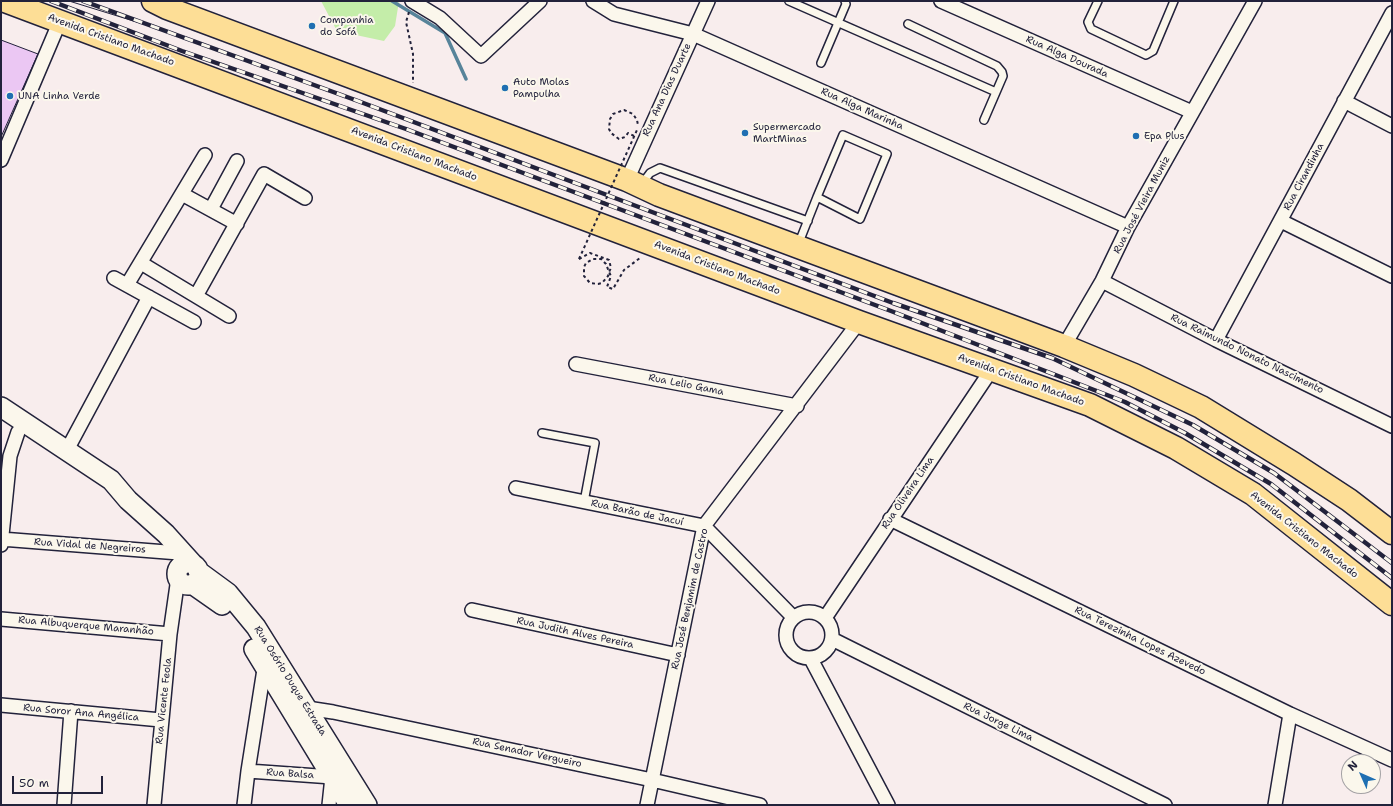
<!DOCTYPE html>
<html>
<head>
<meta charset="utf-8">
<style>
	body { margin:0 }
	#map { position:relative; width:1393px; height:806px; overflow:hidden; background:#f8eded; font-family:"Shantell Sans",sans-serif }
	canvas { display:block }
	.frame { position:absolute; inset:0; border:2px solid #22223b; pointer-events:none }
	.north { position:absolute; left:1341px; top:754px; width:40px; height:40px; box-sizing:border-box; background:#fbf7ec; border:1px solid #a4a2a5; border-radius:50%; rotate:315deg; font-size:11px; font-weight:700; line-height:16px; text-align:center; color:#22223b }
	.north::after { content:''; display:block; margin:auto; width:14px; height:18px; background:#1f6fb2; clip-path:polygon(50% 0,100% 100%,50% 72%,0 100%) }
	.scale { position:absolute; left:12px; top:776px; width:91px; height:18px; box-sizing:border-box; border:2px solid #22223b; border-top:0; padding-left:5px; font-size:12px; line-height:14px; white-space:nowrap; color:#22223b; -webkit-text-stroke:3px #fbf7ec; paint-order:stroke }
</style>
</head>
<body>
<div id="map">
<canvas width="1393" height="806"></canvas>
<div class="frame"></div>
<div class="north">N</div>
<div class="scale">50 m</div>
</div>
<script>
const ctx = document.querySelector('canvas').getContext('2d');
ctx.lineJoin = 'round';
function paint(path, color) { ctx.fillStyle = color; ctx.fill(path, 'evenodd'); }
const shape = rows => new Path2D(rows.map(r => 'M' + r).join(''));
function trace(path, color, width, dash) { ctx.strokeStyle = color; ctx.lineWidth = width; ctx.lineCap = dash ? 'butt' : 'round'; ctx.setLineDash(dash || []); ctx.stroke(path); }
function label(font, color, halo, rows, align = 'center') {
  ctx.font = font + ' "Shantell Sans",sans-serif'; ctx.lineWidth = 4; ctx.setLineDash([]); ctx.textBaseline = 'middle'; ctx.strokeStyle = halo; ctx.fillStyle = color; for (const [text, x, y, turn = 0] of rows) {
    ctx.save(); ctx.translate(x, y); ctx.rotate((+turn || 0) * Math.PI / 180); ctx.textAlign = isNaN(turn) ? turn : align; if (halo) ctx.strokeText(text, 0, 0); ctx.fillText(text, 0, 0); ctx.restore();
  }
}
paint(shape([
	[321,1,399,1,395,26,384,41,337,31]
]), '#c4eda9');
trace(shape([
	[392,1,445,33,466,79]
]), '#57849a', 3.5);
const building = shape([
	[1,40,38,54,1,137,1,40]
]);
paint(building, '#ebc7f3');
trace(building, '#22223b', 1);
const lane = shape([
	[789,1,996,92],
	[1098,1,1088,22,1091,29,1146,55,1153,51,1174,1],
	[908,24,997,66,1002,72,1003,76,984,120],
	[821,63,846,4,845,1],
	[641,185,650,173,660,168,808,221],
	[798,245,817,197,860,219,887,154,843,135,817,197],
	[542,433,595,443,584,502]
]);
const street = shape([
	[412,1,440,18,481,56,540,1],
	[593,1,614,14,693,34,1128,227],
	[941,1,1192,112],
	[1344,101,1392,126],
	[1,160,60,21],
	[627,180,708,1],
	[182,194,237,224],
	[211,209,237,161],
	[1281,221,1392,276],
	[141,263,229,316],
	[114,278,194,322],
	[1102,281,1216,340,1392,426],
	[127,285,205,155],
	[196,296,264,174,305,198],
	[1216,340,1392,13],
	[1064,346,1102,281,1128,227,1255,1],
	[576,364,797,406],
	[67,450,149,297],
	[516,488,704,526,793,617],
	[890,519,1290,714,1392,760],
	[1,539,179,553],
	[1,545,10,456,18,432],
	[472,610,678,655],
	'786 635a23 23 0 1 1 46 0a23 23 0 1 1-46 0Z',
	[825,618,992,369],
	[1,619,170,634],
	[832,639,1165,805],
	[811,659,888,805],
	[1,705,161,720],
	[303,710,307,708,333,712,652,780,760,805],
	[248,771,332,777,329,805],
	[64,805,71,711],
	[154,805,170,634,178,578],
	[244,805,248,771,265,663],
	[647,805,704,526,859,322],
	[1275,805,1290,714]
]);
const secondary = shape([
	[1,407,111,480,128,500,166,534,194,565],
	'177 574a11 11 0 1 1 22 0a11 11 0 1 1-22 0Z',
	[198,571,228,593,256,627,367,805],
	[192,584,222,605],
	[254,649,349,805]
]);
const highway = shape([
	[5,1,859,322,1090,405,1176,448,1253,494,1392,604],
	[153,1,167,8,627,180,659,195,1064,346,1134,375,1201,407,1294,464,1349,500,1392,533]
]);
trace(lane, '#22223b', 10);
trace(street, '#22223b', 16);
trace(secondary, '#22223b', 22);
trace(highway, '#22223b', 25);
trace(shape([
	[409,12,406,22,413,54,413,83],
	[634,136,628,133,625,137,619,139,611,133,609,129,610,119,613,114,624,110,633,114,637,120,638,125],
	[579,259,590,253,609,260,611,268,609,272,608,276,602,283,598,284,590,283,584,276,584,267,586,263,593,259,601,259,606,264,609,272,611,276,607,287,613,289,624,270,640,258]
]), '#22223b', 2, [3, 3]);
trace(lane, '#fbf7ec', 7);
trace(street, '#fbf7ec', 13);
trace(secondary, '#fbf7ec', 19);
trace(highway, '#fdde96', 22);
trace(shape([
	[69,1,140,23]
]), '#22223b', 1);
const rail = shape([
	[51,1,182,51,406,129,891,311,1125,402,1185,433,1271,484,1392,578],
	[83,1,358,101,893,303,1052,358,1193,425,1274,473,1392,563]
]);
trace(rail, '#22223b', 4.5);
trace(rail, '#fbf7ec', 3, [9]);
trace(shape([
	[579,259,637,130]
]), '#22223b', 2, [3, 3]);
for (const [x, y, r, color] of [
	[312,26,4,"#1f6fb2"],
	[505,88,4,"#1f6fb2"],
	[10,96,4,"#1f6fb2"],
	[745,133,4,"#1f6fb2"],
	[1136,136,4,"#1f6fb2"]
]) { const dot = new Path2D(); dot.arc(x, y, r, 0, 2 * Math.PI); ctx.fillStyle = color; ctx.fill(dot); trace(dot, '#fbf7ec', 1.5); }
label('10px', '#22223b', '#fbf7ec', [
	["Companhia",320,20],
	["do Sofá",320,32],
	["Auto Molas",513,82],
	["Pampulha",513,94],
	["UNA Linha Verde",18,96],
	["Supermercado",753,127],
	["MartMinas",753,139],
	["Epa Plus",1144,136]
], 'left');
label('10px', '#22223b', '#fbf7ec', [
	["Avenida Cristiano Machado",111,40,20],
	["Rua Alga Dourada",1067,57,24],
	["Rua Ana Dias Duarte",667,90,-65],
	["Rua Alga Marinha",862,109,24],
	["Avenida Cristiano Machado",414,154,21],
	["Rua Cirandinha",1304,177,-62],
	["Rua José Vieira Muniz",1142,205,-62],
	["Avenida Cristiano Machado",717,268,21],
	["Rua Raimundo Nonato Nascimento",1247,354,26],
	["Avenida Cristiano Machado",1021,380,20],
	["Rua Lelio Gama",686,385,11],
	["Rua Oliveira Lima",908,493,-56],
	["Rua Barão de Jacuí",637,513,12],
	["Avenida Cristiano Machado",1304,535,38],
	["Rua Vidal de Negreiros",90,546,4],
	["Rua José Benjamim de Castro",690,599,-78],
	["Rua Albuquerque Maranhão",86,626,5],
	["Rua Judith Alves Pereira",575,633,12],
	["Rua Terezinha Lopes Azevedo",1140,641,26],
	["Rua Osório Duque Estrada",290,681,58],
	["Rua Vicente Feola",164,701,-84],
	["Rua Soror Ana Angélica",81,713,5],
	["Rua Jorge Lima",998,722,26],
	["Rua Senador Vergueiro",527,753,12],
	["Rua Balsa",290,774,4]
]);
</script>
</body>
</html>
